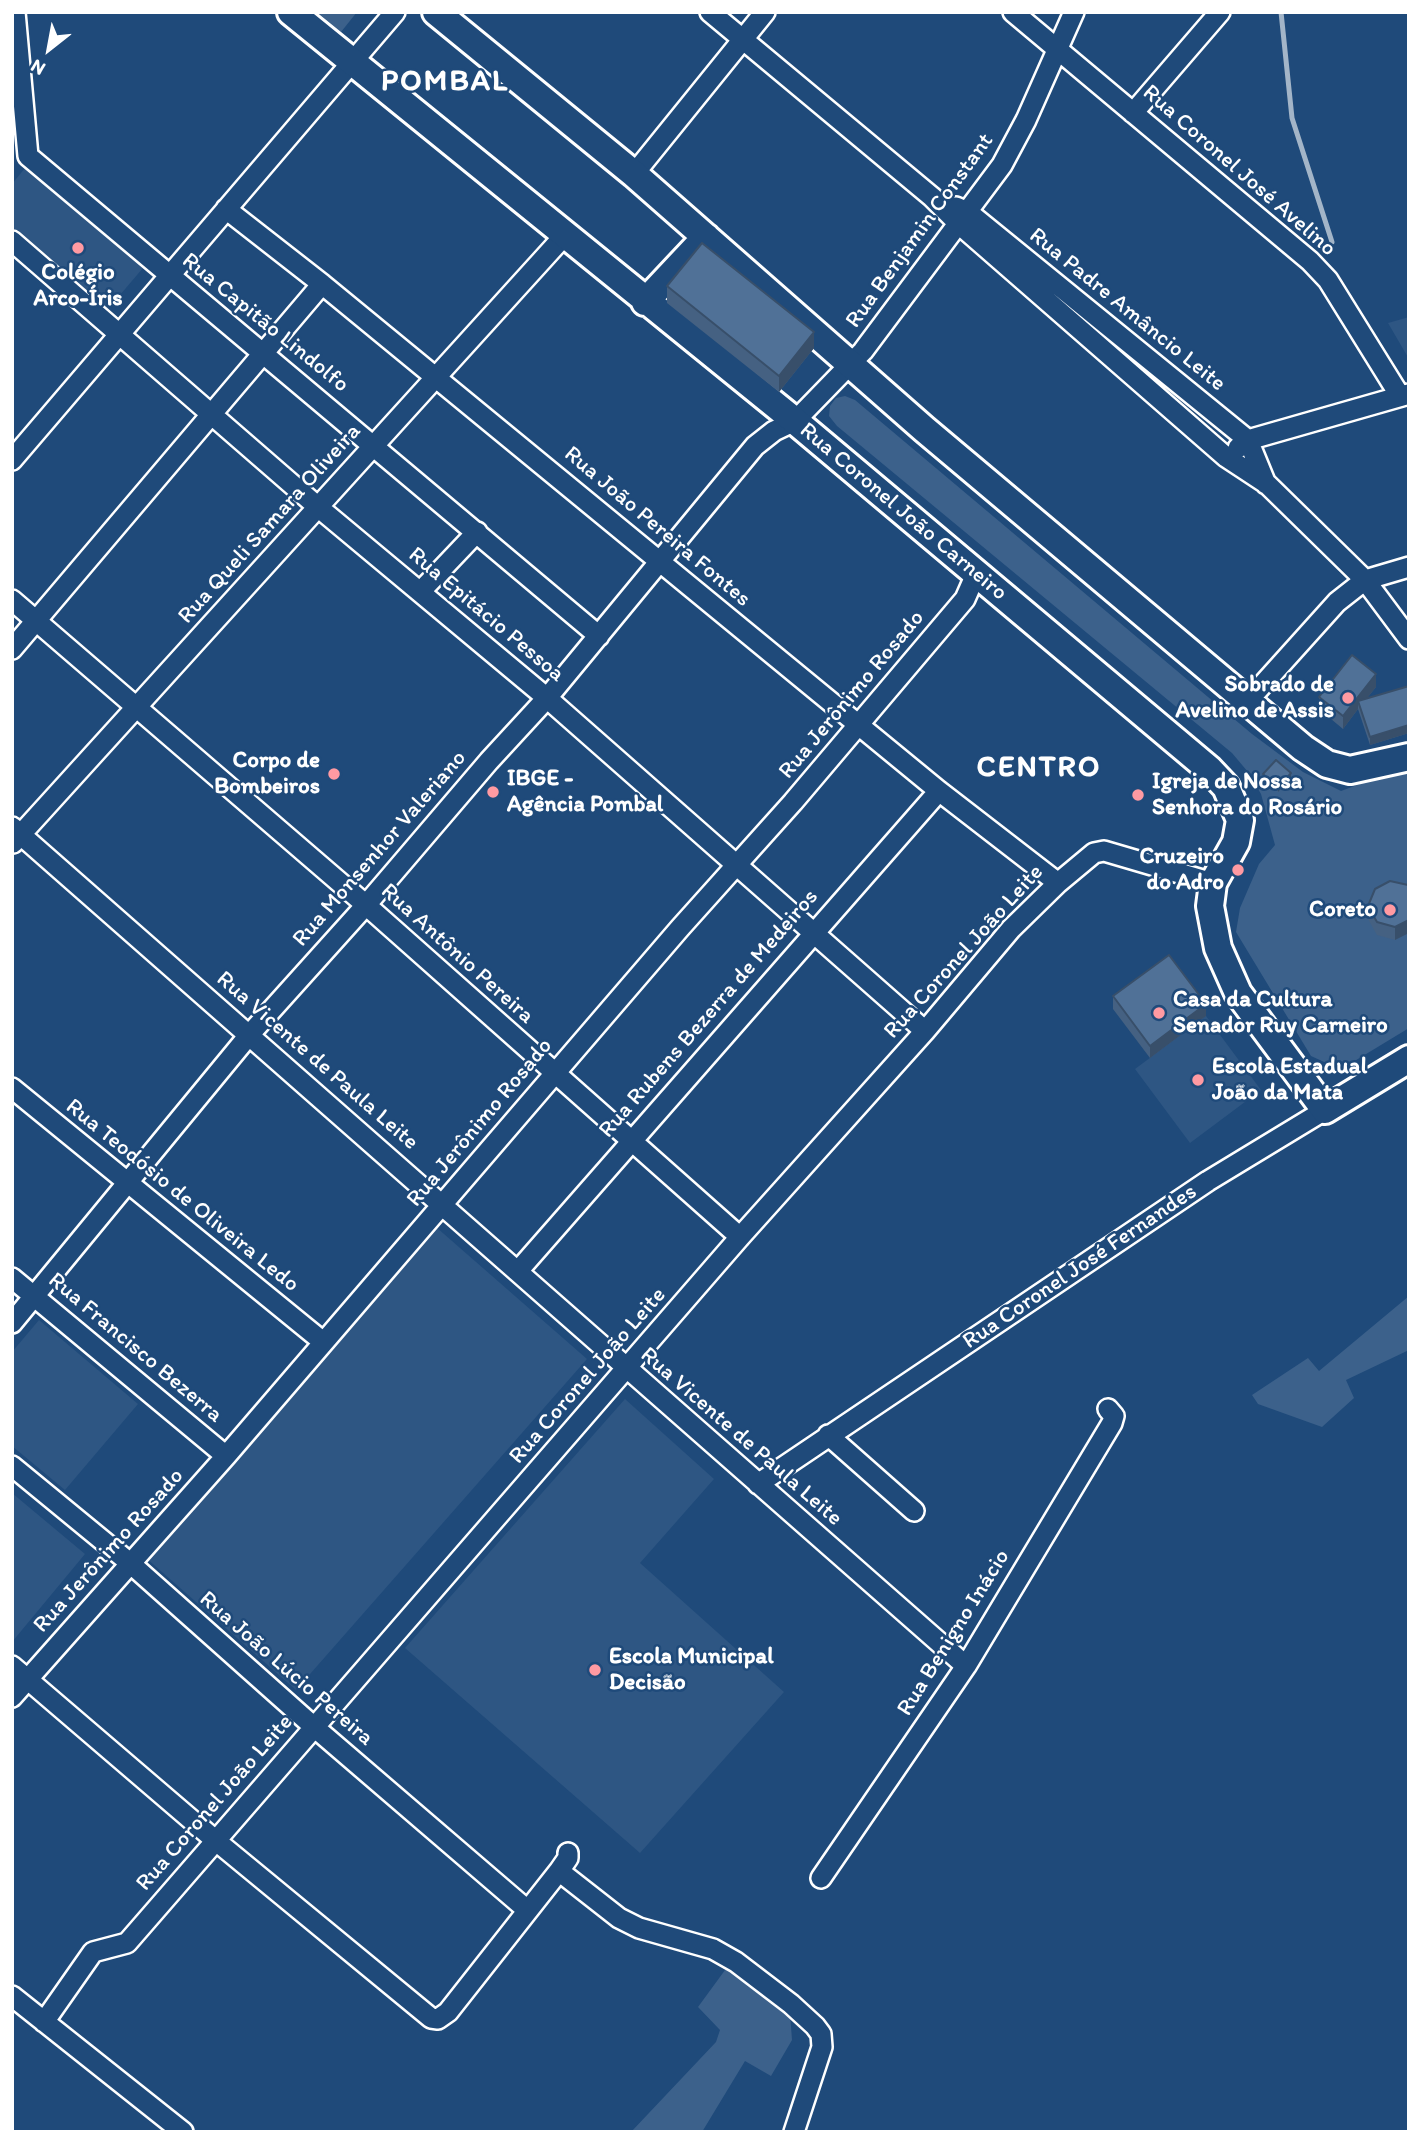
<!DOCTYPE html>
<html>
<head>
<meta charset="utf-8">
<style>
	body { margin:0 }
	#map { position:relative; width:1421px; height:2144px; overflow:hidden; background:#1f4a7a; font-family:Itim,sans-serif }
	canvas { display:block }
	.frame { position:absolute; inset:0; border:14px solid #fff; pointer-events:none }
	.north { position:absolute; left:14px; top:14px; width:70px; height:70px; -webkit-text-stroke:5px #1f4a7a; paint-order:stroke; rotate:211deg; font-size:19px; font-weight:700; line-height:28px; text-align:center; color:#fff }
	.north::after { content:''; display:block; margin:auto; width:24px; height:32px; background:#fff; clip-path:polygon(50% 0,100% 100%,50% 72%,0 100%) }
</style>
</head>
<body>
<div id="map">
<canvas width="1421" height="2144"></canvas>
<div class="frame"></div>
<div class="north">N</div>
</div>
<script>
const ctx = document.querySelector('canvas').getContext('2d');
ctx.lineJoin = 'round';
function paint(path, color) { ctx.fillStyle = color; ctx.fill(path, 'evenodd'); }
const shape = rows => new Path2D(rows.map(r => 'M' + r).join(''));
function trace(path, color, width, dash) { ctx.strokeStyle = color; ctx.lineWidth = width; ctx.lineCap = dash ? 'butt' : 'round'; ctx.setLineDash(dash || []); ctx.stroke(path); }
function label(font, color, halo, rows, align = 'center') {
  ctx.font = font + ' Itim,sans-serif'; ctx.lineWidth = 5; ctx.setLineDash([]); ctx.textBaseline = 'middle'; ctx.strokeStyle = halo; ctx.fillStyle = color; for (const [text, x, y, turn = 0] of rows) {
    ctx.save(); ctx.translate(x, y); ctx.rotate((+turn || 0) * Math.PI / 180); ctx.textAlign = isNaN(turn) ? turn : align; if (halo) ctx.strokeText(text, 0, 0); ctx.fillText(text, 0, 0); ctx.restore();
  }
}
paint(shape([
	[25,168,143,268,108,309,12,227,12,184],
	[1409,317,1409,359,1388,323],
	[1206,1016,1261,1090,1190,1143,1135,1069],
	[428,1220,587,1359,296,1690,137,1550],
	[39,1320,138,1404,65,1490,12,1446,12,1352],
	[625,1399,714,1479,640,1563,784,1692,640,1853,405,1648],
	[12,1493,85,1554,12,1642]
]), '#2e5683');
paint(shape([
	[317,12,357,12,341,32],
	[845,396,855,400,1252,734,1303,772,1341,791,1409,766,1409,1028,1348,1065,1333,1066,1311,1056,1236,932,1240,908,1259,864,1275,845,1261,794,1248,772,1232,753,837,426,829,416,830,406,836,398],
	[1409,1296,1409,1350,1346,1380,1354,1398,1322,1427,1258,1404,1252,1395,1308,1358,1319,1371],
	[728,1966,790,2013,792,2040,771,2076,745,2061,702,2132,631,2132,716,2042,720,2030,698,2007]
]), '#3c618b');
trace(shape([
	[1281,12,1292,118,1332,242]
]), '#a3b5c8', 5);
const street = shape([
	[15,12,28,156,599,636],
	[710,12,932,197,959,224,1226,457,1267,484,1365,580,1409,639],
	[1013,12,1310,261,1328,280,1400,396],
	[1133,113,1220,12],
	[634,174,765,12],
	[956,207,968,212,1248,440,1266,484],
	[226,209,322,284,939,791,1058,883],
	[12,241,318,507,547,698,925,1031],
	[1238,448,1248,440,1409,394],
	[12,460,395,12],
	[420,592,477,532],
	[12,600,366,905,740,1237],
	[12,649,322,284],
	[1247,702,1337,602,1365,580,1409,567],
	[12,827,966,1666],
	[13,843,564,236],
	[12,1088,322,1341],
	[518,1271,939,791],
	[12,1278,226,1456],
	[12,1323,250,1034,366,905,489,761,547,698,755,446,774,431,795,421,863,351,1002,165,1026,120,1074,12],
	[828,1435,914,1511],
	[12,1466,130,1563,313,1726,526,1909],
	[758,1484,1208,1181,1325,1110],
	[12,1666,215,1840,431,2018,438,2019,448,2012,559,1871,568,1858,568,1853],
	[12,1697,226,1456,680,928,793,802,965,599,976,574],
	[559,1871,619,1918,639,1928,713,1949,736,1962,791,2004,815,2026,821,2034,822,2047,794,2132],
	[821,1878,966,1666,1112,1423,1114,1416,1108,1409],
	[12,1996,183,2132],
	[44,2022,93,1952,127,1943,740,1237,925,1031,1011,929,1058,883,1094,853,1104,851,1213,883]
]);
const secondary = shape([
	[291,12,795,421,1209,769,1226,787,1240,820,1236,842,1213,883,1210,906,1218,948,1238,993,1325,1110,1409,1059],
	[436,12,634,174,924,429,1303,748,1327,764,1350,770,1409,757],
	[645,302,706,237]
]);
trace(street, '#fff', 24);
trace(secondary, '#fff', 32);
trace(street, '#1f4a7a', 19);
trace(secondary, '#1f4a7a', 26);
paint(shape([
	[667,286,814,348,779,392,667,303],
	[1409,686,1409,733,1370,745,1358,709,1343,729,1319,709,1319,697,1376,687,1367,698],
	[1263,774,1291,777,1278,792,1263,778],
	[1409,887,1395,940,1377,935,1368,919,1368,906],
	[1113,996,1206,1016,1150,1058,1113,1009]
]), '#456182');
paint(shape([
	[814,332,814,348,779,392,779,376],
	[1376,674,1376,687,1360,707,1358,701,1358,709,1343,729,1343,716],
	[1409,725,1409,733,1370,745,1370,737],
	[1291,773,1291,777,1278,792,1278,788],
	[1409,920,1409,933,1395,940,1395,927],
	[1206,1004,1206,1016,1150,1058,1150,1046]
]), '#384f6a');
const building = shape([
	[702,243,814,332,779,376,667,286,702,243],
	[1352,655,1376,674,1343,716,1319,697,1352,655],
	[1409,686,1409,725,1370,737,1358,701,1409,686],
	[1276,760,1291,773,1278,788,1263,774,1276,760],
	[1390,881,1408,885,1409,887,1409,920,1395,927,1377,922,1368,906,1375,889,1390,881],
	[1169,955,1206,1004,1150,1046,1113,996,1169,955]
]);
paint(building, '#507197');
trace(building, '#384f6a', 2);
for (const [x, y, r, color] of [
	[78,248,7,"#ff9aa2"],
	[1348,698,7,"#ff9aa2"],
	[334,774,7,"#ff9aa2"],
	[493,792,7,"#ff9aa2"],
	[1138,795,7,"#ff9aa2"],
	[1238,870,7,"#ff9aa2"],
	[1390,910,7,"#ff9aa2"],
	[1159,1013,7,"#ff9aa2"],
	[1198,1080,7,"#ff9aa2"],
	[595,1670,7,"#ff9aa2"]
]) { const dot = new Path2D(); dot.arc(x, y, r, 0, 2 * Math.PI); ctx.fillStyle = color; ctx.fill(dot); trace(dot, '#1f4a7a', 2.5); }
label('23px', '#fff', '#1f4a7a', [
	["Rua Coronel José Avelino",1239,171,41],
	["Rua Benjamin Constant",920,231,-54],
	["Rua Padre Amâncio Leite",1127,310,39],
	["Rua Capitão Lindolfo",265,323,39],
	["Rua Coronel João Carneiro",903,512,40],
	["Rua Queli Samara Oliveira",270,524,-48],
	["Rua João Pereira Fontes",657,527,40],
	["Rua Epitácio Pessoa",486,615,40],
	["Rua Jerônimo Rosado",852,695,-50],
	["Rua Monsenhor Valeriano",380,849,-49],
	["Rua Coronel João Leite",964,952,-48],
	["Rua Antônio Pereira",457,954,42],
	["Rua Rubens Bezerra de Medeiros",709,1014,-49],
	["Rua Vicente de Paula Leite",317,1061,41],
	["Rua Jerônimo Rosado",480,1123,-50],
	["Rua Teodósio de Oliveira Ledo",182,1196,39],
	["Rua Coronel José Fernandes",1080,1267,-34],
	["Rua Francisco Bezerra",135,1348,40],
	["Rua Coronel João Leite",588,1376,-49],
	["Rua Vicente de Paula Leite",741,1437,41],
	["Rua Jerônimo Rosado",109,1551,-48],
	["Rua Benigno Inácio",954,1633,-58],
	["Rua João Lúcio Pereira",286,1669,41],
	["Rua Coronel João Leite",215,1803,-49]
]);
label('bold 23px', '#fff', '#1f4a7a', [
	["Colégio",78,273,"center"],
	["Arco-Íris",78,299,"center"],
	["Sobrado de",1334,685,"right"],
	["Avelino de Assis",1334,711,"right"],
	["Corpo de",320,761,"right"],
	["Bombeiros",320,787,"right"],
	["IBGE -",507,779],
	["Agência Pombal",507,805],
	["Igreja de Nossa",1152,782],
	["Senhora do Rosário",1152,808],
	["Cruzeiro",1224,857,"right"],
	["do Adro",1224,883,"right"],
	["Coreto",1376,910,"right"],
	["Casa da Cultura",1173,1000],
	["Senador Ruy Carneiro",1173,1026],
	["Escola Estadual",1212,1067],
	["João da Mata",1212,1093],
	["Escola Municipal",609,1657],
	["Decisão",609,1683]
], 'left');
ctx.letterSpacing = '2px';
label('bold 30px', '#fff', '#1f4a7a', [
	["POMBAL",445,82],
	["CENTRO",1039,768]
]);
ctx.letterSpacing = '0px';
</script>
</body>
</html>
